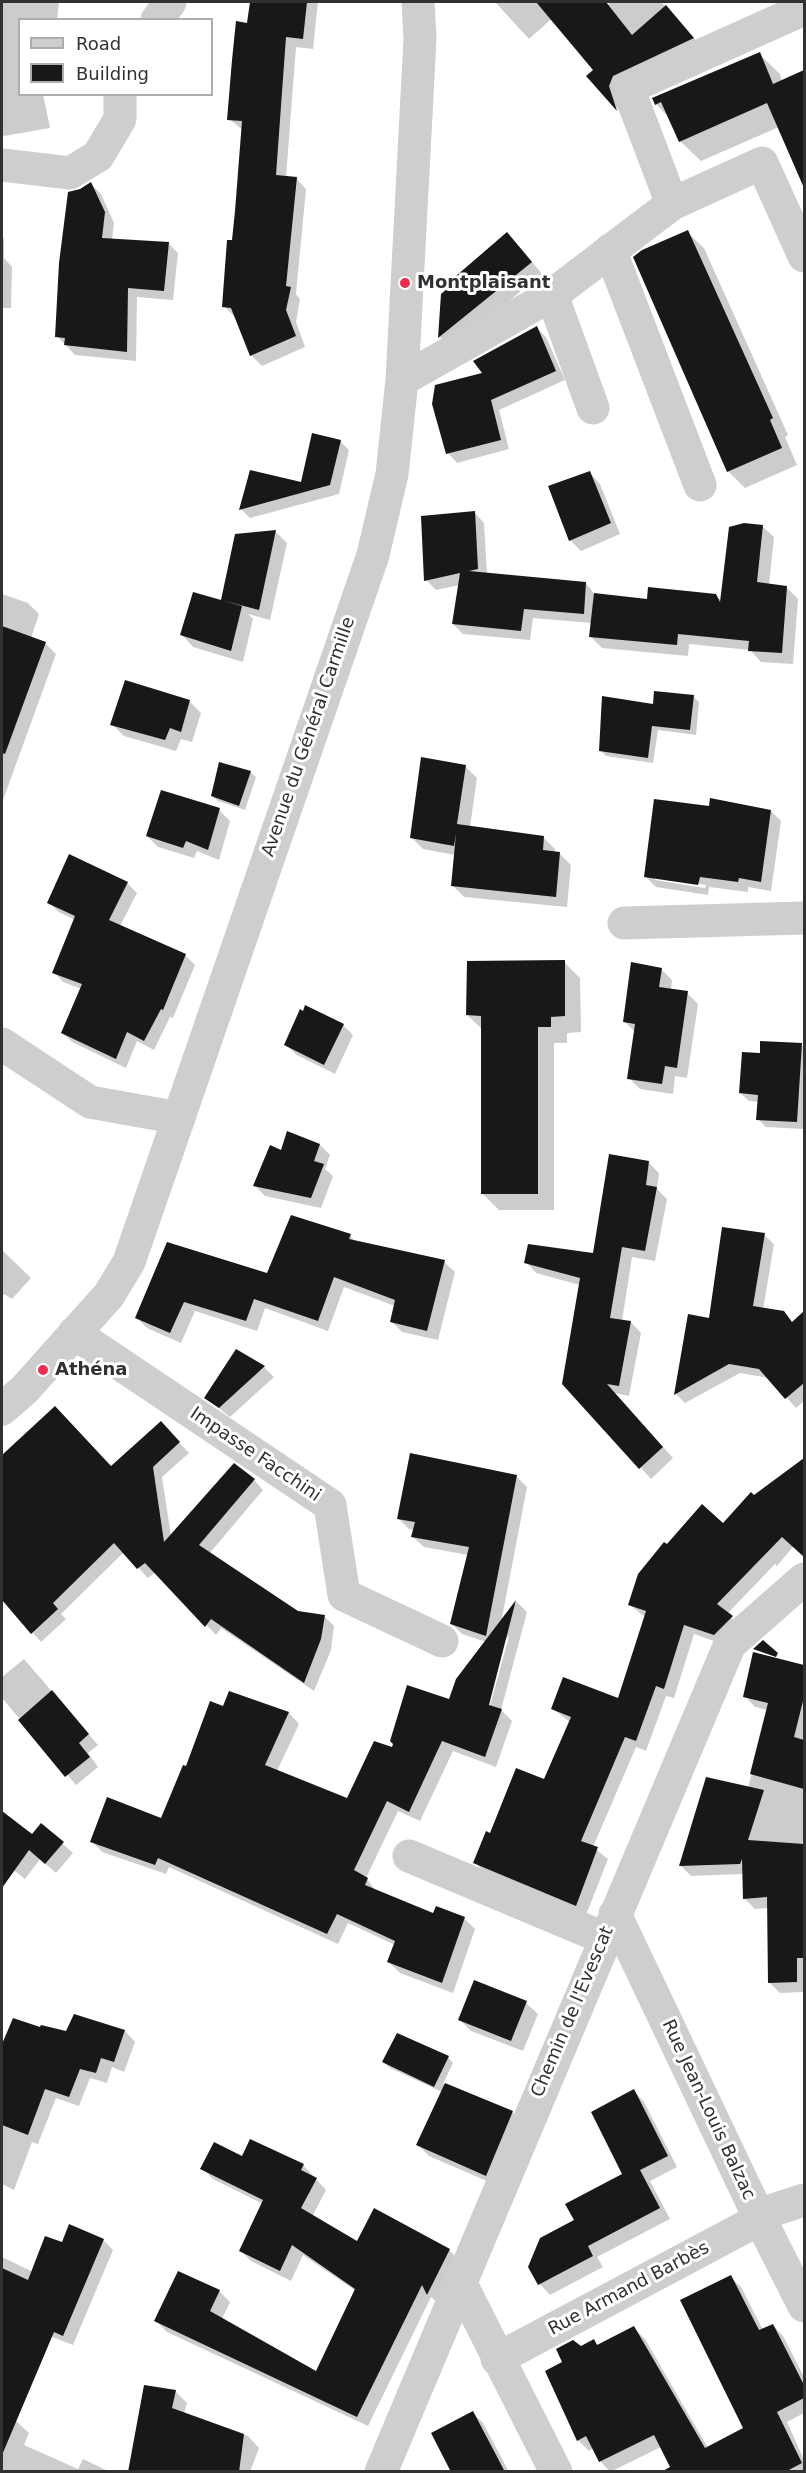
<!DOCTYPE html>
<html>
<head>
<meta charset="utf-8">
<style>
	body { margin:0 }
	#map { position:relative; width:806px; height:2473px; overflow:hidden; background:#fff; font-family:"DejaVu Sans",sans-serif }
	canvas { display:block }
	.frame { position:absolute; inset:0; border:3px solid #313131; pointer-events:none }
	.legend { position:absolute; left:18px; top:18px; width:195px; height:78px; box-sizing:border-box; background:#fff; border:2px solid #adadad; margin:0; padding:8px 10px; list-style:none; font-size:18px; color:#313131 }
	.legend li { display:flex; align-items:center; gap:12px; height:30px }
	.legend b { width:30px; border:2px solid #adadad }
</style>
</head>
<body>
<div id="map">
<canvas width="806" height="2473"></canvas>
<div class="frame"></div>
<ul class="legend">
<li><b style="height:8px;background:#cecece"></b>Road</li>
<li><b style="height:16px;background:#181818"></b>Building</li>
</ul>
</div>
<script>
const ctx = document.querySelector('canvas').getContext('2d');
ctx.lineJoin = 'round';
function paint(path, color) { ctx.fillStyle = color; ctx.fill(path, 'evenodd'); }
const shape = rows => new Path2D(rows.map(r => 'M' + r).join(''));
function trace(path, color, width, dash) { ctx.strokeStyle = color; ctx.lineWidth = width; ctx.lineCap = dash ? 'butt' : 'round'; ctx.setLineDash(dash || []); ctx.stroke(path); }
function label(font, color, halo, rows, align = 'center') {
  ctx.font = font + ' "DejaVu Sans",sans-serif'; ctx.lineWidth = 6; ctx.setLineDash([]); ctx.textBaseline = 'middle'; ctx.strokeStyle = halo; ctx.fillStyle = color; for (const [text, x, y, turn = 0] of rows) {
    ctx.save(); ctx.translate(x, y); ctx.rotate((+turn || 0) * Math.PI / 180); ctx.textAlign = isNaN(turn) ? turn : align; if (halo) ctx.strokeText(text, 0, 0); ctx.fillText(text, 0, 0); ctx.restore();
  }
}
paint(shape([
	[2,2,59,2,57,20,20,20,20,94,43,94,50,128,4,136,2,133],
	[251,2,318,2,313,49,296,47,286,177,296,178,306,189,296,294,300,299,296,322,305,347,262,366,251,355,235,317,224,306,233,241,243,130,229,119],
	[495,2,561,2,565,7,529,39],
	[611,2,661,2,701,46,623,115,588,76,595,70,567,37],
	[759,54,780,74,782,81,804,71,804,184,779,127,701,161,680,141,670,119,656,104],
	[91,184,101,194,114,223,112,240,169,244,178,253,173,300,137,297,136,361,75,355,57,336],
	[687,232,704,248,788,435,785,437,797,465,745,488,728,471],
	[2,236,4,239,4,258,12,267,11,308,2,308],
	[519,246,542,274,451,348,440,337,442,295],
	[537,328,546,337,565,380,499,410,509,449,457,463,448,453,485,374],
	[340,441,349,450,339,494,250,518,241,509,302,484],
	[590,473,600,484,620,534,581,551,570,540],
	[475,513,484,523,487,574,586,583,595,595,648,601,715,595,722,601,762,526,774,537,769,585,787,588,798,599,793,664,761,662,750,650,689,644,688,656,602,648,591,637,592,623,533,618,530,640,463,634,453,624,460,585,436,590,426,580],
	[276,532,287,543,270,620,248,614,253,619,243,662,193,647,182,635,227,603,223,599,236,536],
	[2,594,28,603,39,614,31,638,45,643,56,654,2,803],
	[693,696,699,702,696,735,658,730,653,763,606,756,600,750,654,705],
	[189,701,201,713,192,742,181,739,176,751,124,736,112,724],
	[465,766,477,778,470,827,543,837,555,849,555,853,560,854,571,865,567,907,464,897,453,886,455,855,423,849,411,837],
	[250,772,256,777,245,810,218,801,212,796],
	[710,807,771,811,781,821,771,891,748,887,748,892,709,887,708,895,656,887,646,877],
	[655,877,706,885,705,888,655,880],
	[219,810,230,821,219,860,197,851,194,858,158,847,147,836],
	[127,883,137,893,120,926,185,955,195,965,173,1018,170,1017,154,1050,137,1041,126,1068,72,1042,63,1033,82,989,63,982,54,972,75,920,59,912,49,903],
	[564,962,580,978,581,1032,567,1033,567,1043,554,1043,554,1210,499,1210,483,1194,483,1030,467,1015],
	[661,969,672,980,671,990,687,993,698,1004,687,1078,675,1076,673,1094,640,1089,629,1078,635,1032,624,1021],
	[343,1025,353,1035,335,1074,297,1055,286,1045],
	[801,1045,804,1048,804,1129,766,1127,758,1119,759,1102,749,1101,740,1093,761,1054],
	[320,1145,330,1155,325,1169,333,1176,321,1208,265,1196,255,1186,282,1152],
	[649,1163,659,1173,657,1189,667,1199,655,1261,632,1257,622,1321,631,1322,641,1333,629,1396,615,1393,673,1458,651,1479,564,1383,580,1285,536,1273,526,1262,594,1254],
	[764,1235,774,1244,763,1310,783,1313,804,1337,804,1401,796,1408,769,1378,740,1373,685,1403,676,1394,689,1316,710,1319],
	[350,1236,356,1242,444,1262,455,1272,438,1340,402,1332,391,1321,395,1306,344,1287,328,1331,265,1308,257,1331,195,1311,181,1343,147,1328,137,1318,167,1244,268,1275],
	[2,1250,31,1278,12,1299,4,1294,2,1297],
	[236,1351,264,1367,274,1377,230,1417,206,1398],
	[170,1433,189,1453,162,1477,171,1536,254,1480,263,1490,209,1554,298,1613,324,1616,334,1626,331,1650,314,1691,221,1628,216,1635,156,1572,148,1578,124,1552,61,1614,66,1619,41,1642,2,1599,2,1464,27,1441,112,1468],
	[804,1460,804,1523,797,1528,803,1535,777,1566,775,1564,727,1614,742,1628,725,1645,694,1634,674,1698,666,1696,646,1751,636,1747,593,1847,608,1859,586,1915,485,1873,475,1862,491,1835,545,1780,570,1722,553,1709,619,1700,645,1617,630,1605,667,1546,723,1525,753,1497],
	[516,1476,527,1487,501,1623,517,1602,527,1612,501,1710,512,1721,496,1767,453,1751,420,1821,398,1811,366,1878,377,1892,434,1915,464,1918,475,1929,453,1993,400,1973,389,1962,395,1945,348,1923,338,1944,169,1867,166,1874,102,1852,92,1841,162,1820,187,1768,224,1708,230,1693,289,1713,299,1724,277,1771,348,1800,393,1749,450,1701,486,1642,462,1634,452,1624,468,1555,424,1547,413,1537,415,1530,409,1529,398,1518],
	[509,1636,488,1713,485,1712,504,1640],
	[755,1653,804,1666,804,1995,803,1992,780,1993,769,1982,768,1908,755,1909,744,1898,744,1874,691,1876,681,1866,748,1788,768,1710,755,1707,745,1696],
	[24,1659,98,1745,88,1753,98,1767,76,1785,2,1698,2,1677],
	[2,1812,32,1837,41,1825,73,1853,56,1873,40,1859,25,1879,2,1861],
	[475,1982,526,2003,538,2014,523,2051,471,2031,459,2019],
	[75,2016,125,2031,135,2042,124,2072,112,2067,107,2083,90,2078,79,2106,56,2098,38,2144,32,2142,14,2190,2,2184,2,2048,14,2019,41,2029,67,2033],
	[448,2057,453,2063,443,2084,512,2112,523,2123,496,2185,429,2156,418,2145,442,2092,390,2068,384,2062],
	[634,2091,644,2102,677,2167,650,2181,670,2219,597,2257,603,2267,550,2295,540,2284,530,2267,624,2175],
	[243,2158,303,2165,326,2190,312,2217,358,2243,449,2250,460,2261,438,2303,431,2297,368,2426,167,2332,156,2321,219,2291,230,2302,222,2319,316,2373,356,2291,303,2255,291,2281,251,2261,241,2251,263,2204,213,2179,202,2168],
	[103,2240,113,2250,73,2345,2,2318,2,2257,33,2272,63,2244],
	[730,2277,741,2287,763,2330,773,2325,783,2336,804,2377,804,2413,787,2422,804,2460,804,2472,674,2472,661,2447,610,2472,600,2461,593,2448,589,2451,578,2440,564,2363,581,2347,594,2341,599,2346,634,2328,645,2339,708,2448,745,2428],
	[175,2391,187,2403,184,2414,248,2436,259,2448,250,2472,173,2472,145,2462],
	[473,2413,483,2423,509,2472,453,2472],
	[2,2414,16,2421,29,2433,24,2445,78,2469,83,2459,110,2472,2,2472]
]), '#0003');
paint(shape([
	[250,2,307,2,303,39,286,37,276,175,297,177,286,286,291,287,286,310,296,336,250,356,231,308,222,307,227,240,232,240,235,211,242,121,227,120,232,60,236,21,247,23],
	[536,2,606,2,632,35,666,5,694,38,613,76,609,86,617,111,586,76,593,70],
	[760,52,773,84,804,70,804,188,767,103,679,142,661,102,655,105,652,98],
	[91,182,105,212,102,238,169,242,164,291,128,288,127,352,64,345,65,338,55,337,59,263,68,192,80,189],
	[688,230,773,418,770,420,782,448,727,472,633,257,642,250],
	[507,232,532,262,438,338,441,294,458,279,456,276],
	[537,326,556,371,491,400,501,440,446,454,432,404,435,385,482,373,473,361],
	[312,433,341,440,330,485,239,510,250,470,301,482],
	[590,471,611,523,569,541,548,486],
	[475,511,478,569,469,571,586,582,584,614,524,609,521,631,452,624,460,573,424,581,421,516],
	[744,523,763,525,757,582,787,586,782,653,748,651,749,641,678,634,677,645,589,637,594,593,647,599,648,587,716,594,720,602,729,527],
	[276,530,259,610,221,600,235,534],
	[193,592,242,606,231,651,180,635],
	[2,626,46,642,5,754,2,753],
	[125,680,190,700,181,732,170,728,165,740,110,725],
	[654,691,694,695,690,730,652,726,648,758,599,751,602,696,653,704],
	[421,757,466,765,457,824,544,836,543,850,560,852,556,897,451,886,456,834,454,846,410,838],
	[219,762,251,771,239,806,211,796],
	[161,790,220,808,208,850,186,841,183,848,146,836],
	[710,798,771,810,761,882,739,878,738,882,700,877,698,885,644,877,654,799,709,806],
	[69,854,128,882,109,920,186,954,163,1010,161,1009,144,1041,127,1032,116,1059,61,1033,82,984,52,973,75,916,47,903],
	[565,960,565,1016,551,1017,551,1027,538,1027,538,1194,481,1194,481,1016,466,1015,467,961],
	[631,962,662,968,659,987,688,991,677,1068,665,1066,662,1084,627,1079,635,1024,623,1022],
	[305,1005,344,1024,324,1065,284,1045,300,1009,303,1011],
	[760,1041,802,1043,797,1122,756,1120,758,1095,739,1093,742,1052,760,1053],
	[287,1131,320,1144,314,1161,324,1164,311,1198,253,1186,270,1145,281,1150],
	[609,1154,649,1161,646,1185,657,1187,645,1251,622,1247,610,1318,631,1321,619,1386,607,1384,663,1447,639,1469,562,1384,580,1278,524,1263,528,1244,593,1253],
	[291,1215,351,1234,349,1239,445,1260,427,1331,390,1322,395,1300,334,1277,318,1321,254,1299,246,1321,184,1302,170,1333,135,1318,167,1242,267,1273],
	[722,1227,765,1233,753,1306,784,1311,792,1322,804,1311,804,1383,785,1399,759,1369,729,1364,674,1395,688,1314,709,1318],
	[236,1349,265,1366,219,1408,204,1398],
	[55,1406,111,1466,161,1421,180,1442,153,1467,164,1542,234,1463,255,1479,199,1545,298,1611,325,1615,321,1639,304,1683,211,1619,205,1627,145,1563,137,1569,114,1543,53,1603,58,1609,31,1634,2,1600,2,1455],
	[410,1453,517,1475,486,1636,450,1624,469,1547,411,1537,415,1522,397,1519],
	[804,1458,804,1557,782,1537,717,1604,733,1616,714,1635,684,1625,664,1689,656,1686,636,1741,625,1737,581,1841,598,1847,576,1906,473,1863,486,1831,490,1833,516,1768,544,1779,571,1717,551,1709,563,1677,618,1698,646,1611,628,1605,638,1574,664,1542,667,1544,702,1504,723,1523,751,1492,754,1495],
	[516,1600,489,1705,502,1709,485,1757,442,1741,409,1812,387,1801,354,1870,368,1878,365,1885,433,1913,436,1906,465,1917,442,1983,387,1962,395,1941,337,1914,327,1934,158,1858,155,1865,90,1842,107,1797,161,1818,183,1765,186,1766,210,1701,223,1706,229,1691,289,1712,265,1765,347,1798,374,1741,392,1747,393,1744,390,1741,407,1685,449,1699,456,1679],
	[763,1640,778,1653,776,1657,753,1649],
	[753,1652,804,1665,804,1697,794,1737,804,1740,804,1789,750,1774,768,1703,743,1697],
	[52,1690,89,1734,79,1743,90,1757,65,1777,18,1720],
	[706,1777,764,1790,748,1840,804,1844,804,1958,797,1958,797,1982,768,1983,767,1897,743,1899,742,1859,740,1864,679,1866],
	[2,1811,32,1834,41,1823,64,1842,45,1864,29,1850,2,1888],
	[474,1980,527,2001,511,2041,458,2020],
	[74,2014,125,2030,114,2062,101,2058,96,2073,80,2069,69,2097,45,2089,28,2135,2,2125,2,2044,13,2018,40,2027,41,2025,66,2031],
	[397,2033,449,2056,434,2087,382,2062],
	[445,2083,513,2111,486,2176,416,2145],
	[634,2089,668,2156,640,2170,660,2208,588,2246,593,2256,538,2285,528,2267,540,2238,574,2220,565,2204,622,2174,591,2112],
	[250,2139,304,2164,301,2170,317,2178,301,2208,357,2241,374,2208,450,2249,427,2295,422,2285,357,2417,154,2321,178,2271,220,2290,210,2311,316,2371,355,2289,292,2245,280,2271,239,2251,263,2200,200,2169,214,2142,242,2156],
	[69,2224,104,2239,63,2336,54,2332,2,2455,2,2268,28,2280,45,2236,62,2242],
	[731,2275,759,2330,773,2324,804,2385,804,2398,777,2412,802,2463,785,2472,661,2472,670,2467,654,2435,599,2462,586,2436,577,2441,545,2371,562,2362,556,2349,573,2340,581,2346,594,2339,597,2345,634,2326,705,2448,743,2428,680,2300],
	[144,2385,176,2390,172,2408,244,2434,239,2472,128,2472],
	[473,2411,505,2472,451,2472,431,2433]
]), '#181818');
trace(shape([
	[157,20,170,2],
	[2,165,70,173,98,156,120,119,120,94],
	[672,204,628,88,804,9],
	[610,250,700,485],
	[552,295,593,408],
	[402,380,552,295,672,204,762,163,804,256],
	[624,923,804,918],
	[2,1044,90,1102,179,1118],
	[74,1333,330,1505,344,1595,442,1641],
	[2,1409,25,1389,109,1295,129,1262,373,555,392,474,402,380,420,39,418,2],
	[409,1856,604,1938],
	[615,1914,758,2215,804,2306],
	[758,2215,804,2200],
	[460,2282,556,2472],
	[497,2359,760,2219],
	[381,2472,730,1644,804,1579]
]), '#cecece', 33);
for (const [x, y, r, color] of [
	[405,283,6,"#ef2d4d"],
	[43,1370,6,"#ef2d4d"]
]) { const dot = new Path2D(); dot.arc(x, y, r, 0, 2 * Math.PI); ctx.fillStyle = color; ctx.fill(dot); trace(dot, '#fff', 2); }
label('bold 18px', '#313131', '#fff', [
	["Montplaisant",417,283],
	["Athéna",55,1370]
], 'left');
label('18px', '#313131', '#fff', [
	["Avenue du Général Carmille",309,737,-71],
	["Impasse Facchini",255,1455,34],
	["Chemin de l'Evescat",573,2012,-67],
	["Rue Jean-Louis Balzac",708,2110,65],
	["Rue Armand Barbès",629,2289,-28]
]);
</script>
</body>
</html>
